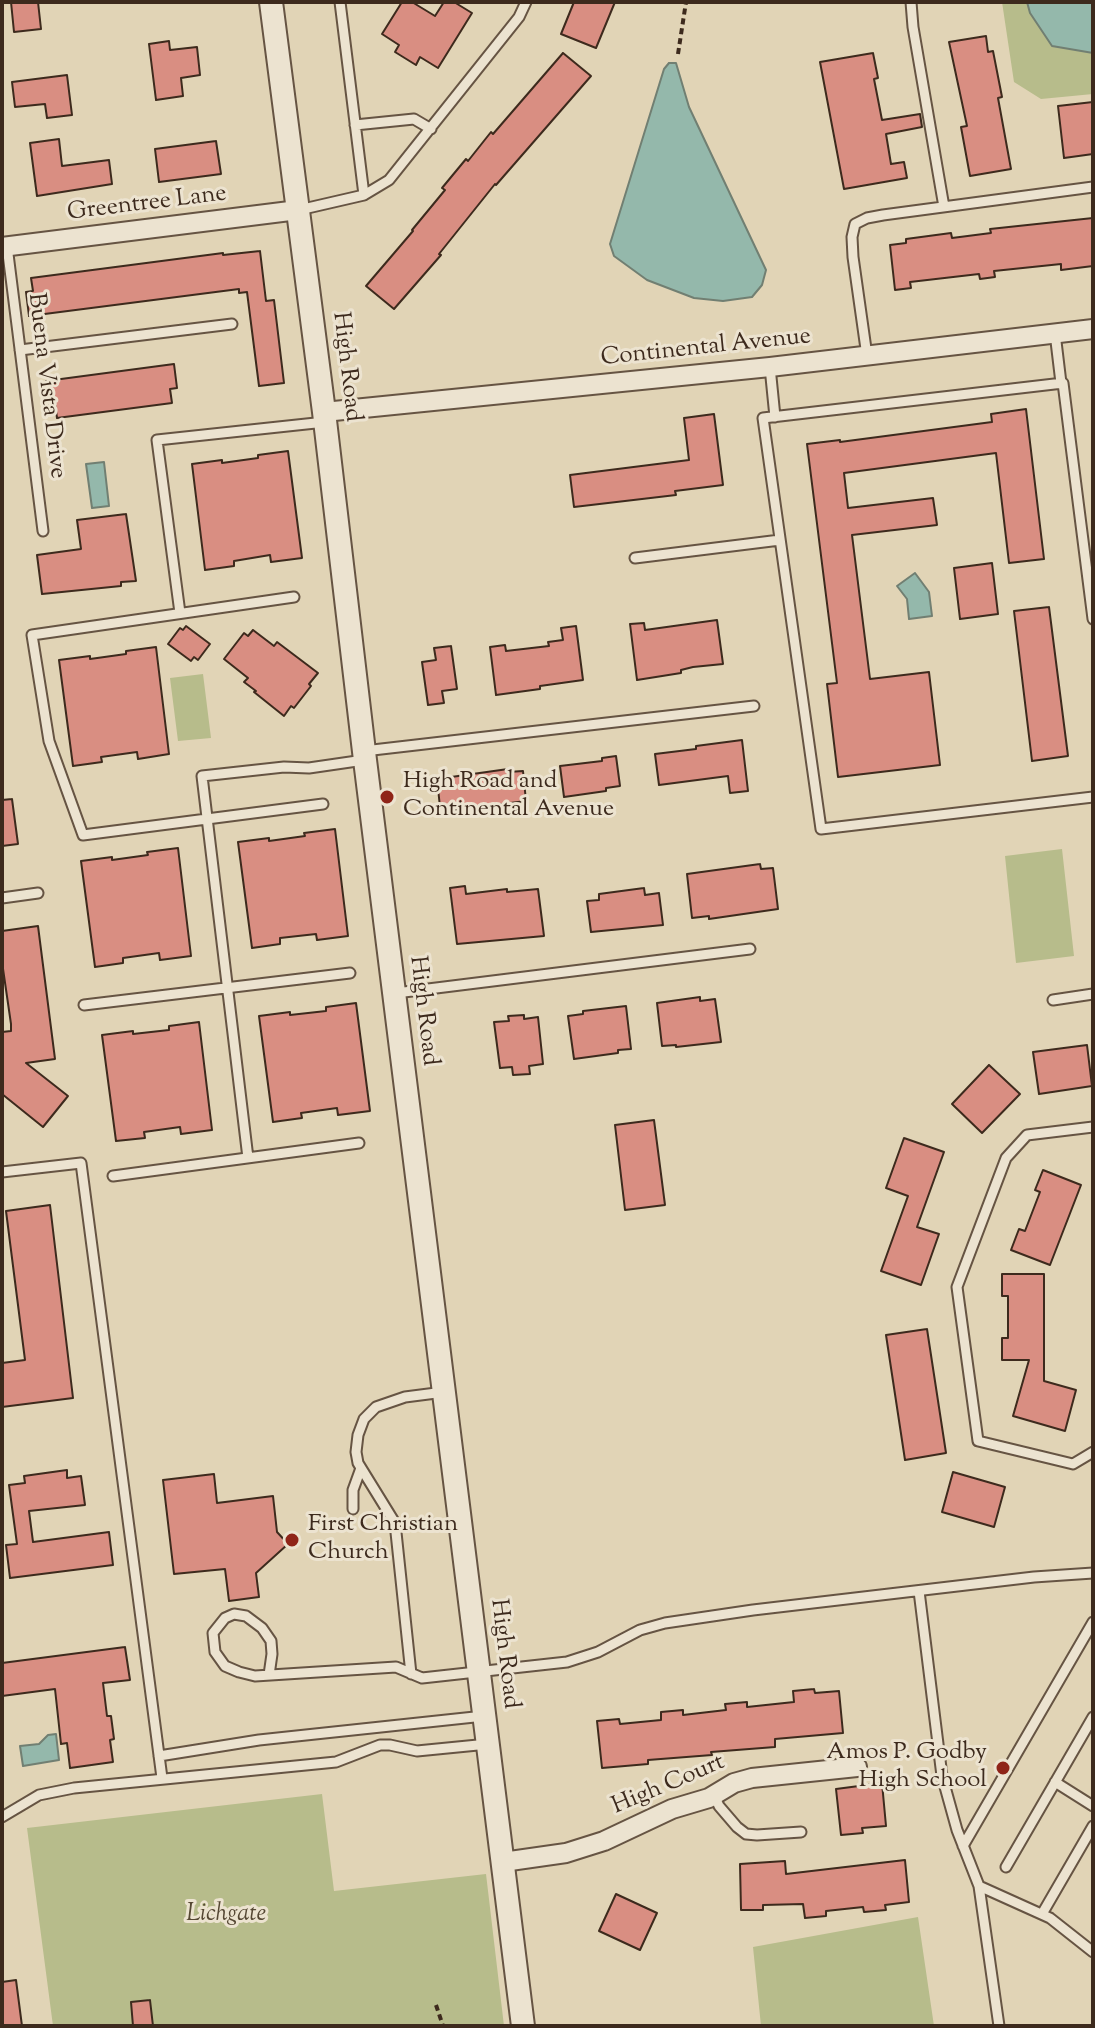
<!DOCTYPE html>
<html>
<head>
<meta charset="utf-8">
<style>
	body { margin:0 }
	#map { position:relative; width:1095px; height:2028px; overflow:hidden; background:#e1d4b6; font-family:"Sorts Mill Goudy",serif }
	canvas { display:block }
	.frame { position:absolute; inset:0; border:4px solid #3d2a1d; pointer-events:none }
</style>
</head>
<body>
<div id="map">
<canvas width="1095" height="2028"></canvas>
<div class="frame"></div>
</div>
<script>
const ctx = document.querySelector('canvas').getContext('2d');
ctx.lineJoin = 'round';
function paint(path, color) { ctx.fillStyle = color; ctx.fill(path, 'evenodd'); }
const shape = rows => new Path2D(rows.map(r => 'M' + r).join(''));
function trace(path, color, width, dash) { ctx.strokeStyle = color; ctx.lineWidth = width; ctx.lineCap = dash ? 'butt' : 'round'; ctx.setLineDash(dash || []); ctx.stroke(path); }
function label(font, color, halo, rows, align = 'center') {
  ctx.font = font + ' "Sorts Mill Goudy",serif'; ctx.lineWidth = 6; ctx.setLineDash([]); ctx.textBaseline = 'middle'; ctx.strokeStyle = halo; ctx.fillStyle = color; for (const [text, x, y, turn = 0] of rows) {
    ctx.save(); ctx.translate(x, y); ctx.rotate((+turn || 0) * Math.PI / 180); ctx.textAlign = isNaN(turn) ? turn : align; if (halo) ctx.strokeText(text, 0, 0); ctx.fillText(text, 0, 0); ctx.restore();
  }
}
paint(shape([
	[1002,2,1093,2,1093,94,1041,99,1014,82],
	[203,674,211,738,178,741,170,678],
	[1062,849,1074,956,1016,963,1005,856],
	[322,1794,334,1891,486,1874,504,2026,53,2026,27,1828],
	[918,1917,934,2026,761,2026,753,1947]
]), '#b7bc8b');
const water = shape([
	[1027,2,1093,2,1093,53,1052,46,1030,13,1027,2],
	[669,63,676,63,689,107,766,270,762,285,752,297,723,301,694,298,647,280,614,256,610,244,664,69,669,63],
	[104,462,109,506,92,508,86,464,104,462],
	[915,573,929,592,932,616,909,619,907,599,897,586,915,573],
	[56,1734,59,1760,23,1766,20,1746,39,1744,48,1735,56,1734]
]);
paint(water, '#94b8ab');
trace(water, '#717f72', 2);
const building = shape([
	[11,2,38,2,41,29,14,32,11,2],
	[402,2,412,2,435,16,444,2,454,2,472,13,438,68,420,57,416,65,395,52,399,45,382,34,402,2],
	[574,2,615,2,596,48,561,34,574,2],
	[986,36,988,52,993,51,1002,97,998,98,1011,169,970,176,961,127,967,126,949,42,986,36],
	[169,41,170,50,197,47,200,75,181,78,183,96,156,100,149,44,169,41],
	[563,53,591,76,496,185,495,184,439,254,441,255,394,309,366,286,413,231,412,230,445,190,442,188,466,159,468,161,491,132,493,134,563,53],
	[873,53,878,78,874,79,882,120,920,114,922,127,886,134,891,164,904,162,907,178,844,189,820,62,873,53],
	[67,75,72,115,47,118,45,104,15,107,12,82,67,75],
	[1093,102,1093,154,1064,158,1058,106,1093,102],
	[59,139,62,166,109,160,112,184,37,196,30,143,59,139],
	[216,141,221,174,159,182,155,149,216,141],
	[1093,218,1093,266,1061,270,1061,264,994,271,995,277,980,279,979,274,910,282,911,288,895,290,890,245,906,243,906,239,951,233,952,238,991,233,990,229,1093,218],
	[260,251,266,301,274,300,284,383,259,386,247,292,239,293,239,289,29,316,26,292,33,291,31,278,223,253,223,255,260,251],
	[174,364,177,388,170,389,172,403,57,418,55,404,49,405,46,381,174,364],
	[1026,409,1044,559,1009,563,996,453,844,473,848,508,933,498,937,525,852,535,870,679,929,672,940,765,838,777,827,684,837,683,807,444,840,440,840,442,992,422,991,414,1026,409],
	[714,414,723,485,675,491,676,495,574,507,570,475,689,460,684,418,714,414],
	[288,451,302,558,271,562,270,555,234,561,234,566,205,570,192,464,222,460,222,463,258,458,258,455,288,451],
	[126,514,136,581,121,582,121,586,42,594,37,555,81,549,77,520,126,514],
	[992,563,998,614,960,619,954,568,992,563],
	[1049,607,1068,756,1032,761,1014,611,1049,607],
	[717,620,723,664,693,667,681,670,681,673,637,680,630,624,644,623,645,630,717,620],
	[186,626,210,644,198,660,194,657,191,661,168,644,180,628,183,630,186,626],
	[576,626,583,680,540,686,540,689,496,695,490,647,505,645,506,651,549,646,548,642,563,640,561,628,576,626],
	[253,630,274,646,277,642,318,673,309,684,311,686,294,708,291,706,284,716,254,692,256,691,244,682,248,678,224,659,244,633,248,636,253,630],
	[451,646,457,689,442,691,444,703,428,705,422,662,436,660,434,648,451,646],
	[156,647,169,754,138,759,137,752,101,757,102,762,73,766,59,660,90,656,90,659,126,654,126,651,156,647],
	[742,740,748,791,730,793,728,776,659,785,655,754,696,749,696,746,742,740],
	[616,756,620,786,606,788,606,791,564,797,560,766,602,761,602,758,616,756],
	[508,769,508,772,523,771,526,801,455,810,454,806,440,807,437,779,508,769],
	[12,799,18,844,2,846,2,800,12,799],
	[335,829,348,936,317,940,316,934,280,938,280,944,252,948,238,842,269,838,269,841,305,836,304,833,335,829],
	[178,848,191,956,160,960,159,953,123,958,123,963,95,967,81,861,112,857,112,860,148,855,147,852,178,848],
	[760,864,761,869,773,868,778,909,709,919,709,916,692,918,687,874,760,864],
	[465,886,466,894,507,889,507,892,538,889,544,936,457,944,450,888,465,886],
	[644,888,645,895,659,893,663,925,591,932,587,901,599,900,599,894,644,888],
	[38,926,55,1059,26,1063,68,1096,43,1127,2,1094,2,1032,11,1031,11,1024,2,962,2,931,38,926],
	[700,997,700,1001,715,999,721,1042,676,1047,676,1045,662,1046,657,1003,700,997],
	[356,1003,370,1111,338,1115,337,1108,301,1113,302,1118,273,1122,259,1016,290,1012,290,1015,326,1011,326,1007,356,1003],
	[626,1006,631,1049,618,1050,618,1053,574,1059,568,1016,583,1014,583,1011,626,1006],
	[524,1015,524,1019,538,1017,543,1064,529,1066,530,1074,513,1075,512,1067,500,1068,494,1022,509,1021,508,1016,524,1015],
	[199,1022,212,1130,181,1134,180,1127,144,1132,145,1138,116,1141,102,1035,133,1031,133,1034,169,1030,169,1026,199,1022],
	[1087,1045,1092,1086,1039,1094,1033,1052,1087,1045],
	[989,1065,1020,1094,982,1133,952,1104,989,1065],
	[654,1120,665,1205,625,1210,615,1125,654,1120],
	[904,1138,944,1152,917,1227,939,1234,921,1285,881,1271,908,1196,886,1188,904,1138],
	[1043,1170,1081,1185,1050,1265,1011,1250,1019,1229,1025,1231,1040,1192,1035,1190,1043,1170],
	[50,1205,73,1398,2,1407,2,1363,25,1360,6,1211,50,1205],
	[1002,1274,1044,1274,1044,1381,1076,1390,1065,1431,1013,1416,1029,1360,1002,1360,1002,1338,1008,1338,1008,1296,1002,1296,1002,1274],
	[927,1329,946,1453,905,1460,886,1335,927,1329],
	[67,1470,67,1478,81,1476,85,1505,29,1511,33,1542,109,1532,113,1565,10,1578,6,1545,17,1544,9,1485,25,1483,24,1476,67,1470],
	[953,1472,1005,1487,994,1527,942,1512,953,1472],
	[214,1474,217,1503,273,1496,277,1532,288,1544,256,1573,259,1597,229,1601,225,1569,174,1574,163,1480,214,1474],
	[125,1647,130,1680,103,1683,107,1716,111,1716,114,1739,110,1740,113,1762,70,1768,67,1743,61,1744,55,1689,2,1696,2,1663,125,1647],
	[814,1689,815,1693,839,1691,843,1733,775,1739,775,1747,711,1752,712,1755,648,1760,648,1764,602,1768,597,1721,619,1719,620,1724,661,1720,661,1712,683,1710,683,1715,726,1710,725,1704,747,1702,747,1707,794,1702,793,1691,814,1689],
	[882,1783,886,1826,862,1828,863,1833,841,1835,836,1789,882,1783],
	[905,1860,909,1902,885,1905,886,1910,864,1912,863,1907,826,1911,826,1916,805,1918,803,1904,763,1905,763,1910,741,1910,740,1864,785,1861,786,1874,905,1860],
	[616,1894,657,1913,640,1950,599,1931,616,1894],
	[16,1980,22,2026,2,2026,2,1982,16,1980],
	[150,2000,153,2026,133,2026,131,2002,150,2000]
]);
paint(building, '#d98e82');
trace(building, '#3d2a1d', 2);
const service = shape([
	[340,2,364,195],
	[911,2,913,27,944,207],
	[355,125,414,119,431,129],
	[299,210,364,195,389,180,519,17,526,2],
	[7,246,43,531],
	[1055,333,1061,383],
	[20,350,232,324],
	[867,356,853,257,852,237,855,224,867,218,883,215,1093,187],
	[770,367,775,417],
	[635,558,780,540],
	[294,597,32,635,49,741,83,835,323,804],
	[180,613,157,440,325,422],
	[1093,619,1063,383,763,418,821,829,1093,797],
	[364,751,754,706],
	[2,898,38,893],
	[396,993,750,949],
	[1053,1000,1093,994],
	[84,1005,350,973],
	[1093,1127,1027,1135,1006,1158,957,1287,978,1441,1073,1464,1093,1452],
	[248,1158,202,776,284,767,309,768,364,760],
	[2,1172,81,1163,162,1778],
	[113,1176,359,1143],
	[353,1509,353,1490,361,1468],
	[919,1591,942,1776,957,1830,979,1886,999,2026],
	[411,1674,395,1523,358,1463,356,1452,358,1435,364,1419,376,1407,405,1397,444,1392],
	[269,1675,272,1654,271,1641,262,1628,246,1616,234,1614,225,1618,213,1633,215,1652,225,1666,239,1672,255,1676,396,1667,422,1678,567,1662,598,1652,640,1630,665,1623,753,1610,1034,1577,1093,1573],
	[159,1756,259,1740,484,1716],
	[1055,1782,1093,1806],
	[714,1795,719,1806,737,1827,746,1834,757,1835,801,1832],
	[2,1817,39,1795,74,1788,336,1762,380,1745,390,1745,417,1751,488,1744],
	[963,1846,1093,1622],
	[1006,1867,1093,1717],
	[979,1886,1050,1918,1093,1952],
	[1042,1914,1093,1826]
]);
const minor = shape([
	[2,247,298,210],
	[324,412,770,367,1093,329],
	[503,1862,566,1853,604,1841,672,1809,709,1798,734,1783,752,1778,857,1767]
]);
const tertiary = shape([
	[271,2,324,412,365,760,523,2026]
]);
trace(service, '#665443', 13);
trace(minor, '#665443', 22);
trace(tertiary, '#665443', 26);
trace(shape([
	[678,54,686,2],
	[436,2005,443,2026]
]), '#3d2a1d', 4, [6, 4]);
trace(service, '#ece3d0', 9);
trace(minor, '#ece3d0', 18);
trace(tertiary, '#ece3d0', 22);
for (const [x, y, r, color] of [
	[387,797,8,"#8f2418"],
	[292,1540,8,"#8f2418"],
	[1003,1768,8,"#8f2418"]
]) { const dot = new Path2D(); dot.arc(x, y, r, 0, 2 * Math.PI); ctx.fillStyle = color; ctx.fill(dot); trace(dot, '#ece3d0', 3); }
label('24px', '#3d2a1d', '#ece3d0', [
	["Greentree Lane",147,205,-7],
	["Continental Avenue",706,349,-6],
	["High Road",345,367,83],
	["Buena Vista Drive",45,386,83],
	["High Road",422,1011,83],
	["High Road",503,1654,83],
	["High Court",669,1786,-23]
]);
label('24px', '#3d2a1d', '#ece3d0', [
	["High Road and",403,783],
	["Continental Avenue",403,811],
	["First Christian",308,1526],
	["Church",308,1554],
	["Amos P. Godby",987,1754,"right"],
	["High School",987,1782,"right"]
], 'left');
label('italic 24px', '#554733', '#ece3d0', [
	["Lichgate",226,1916]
]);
</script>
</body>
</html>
